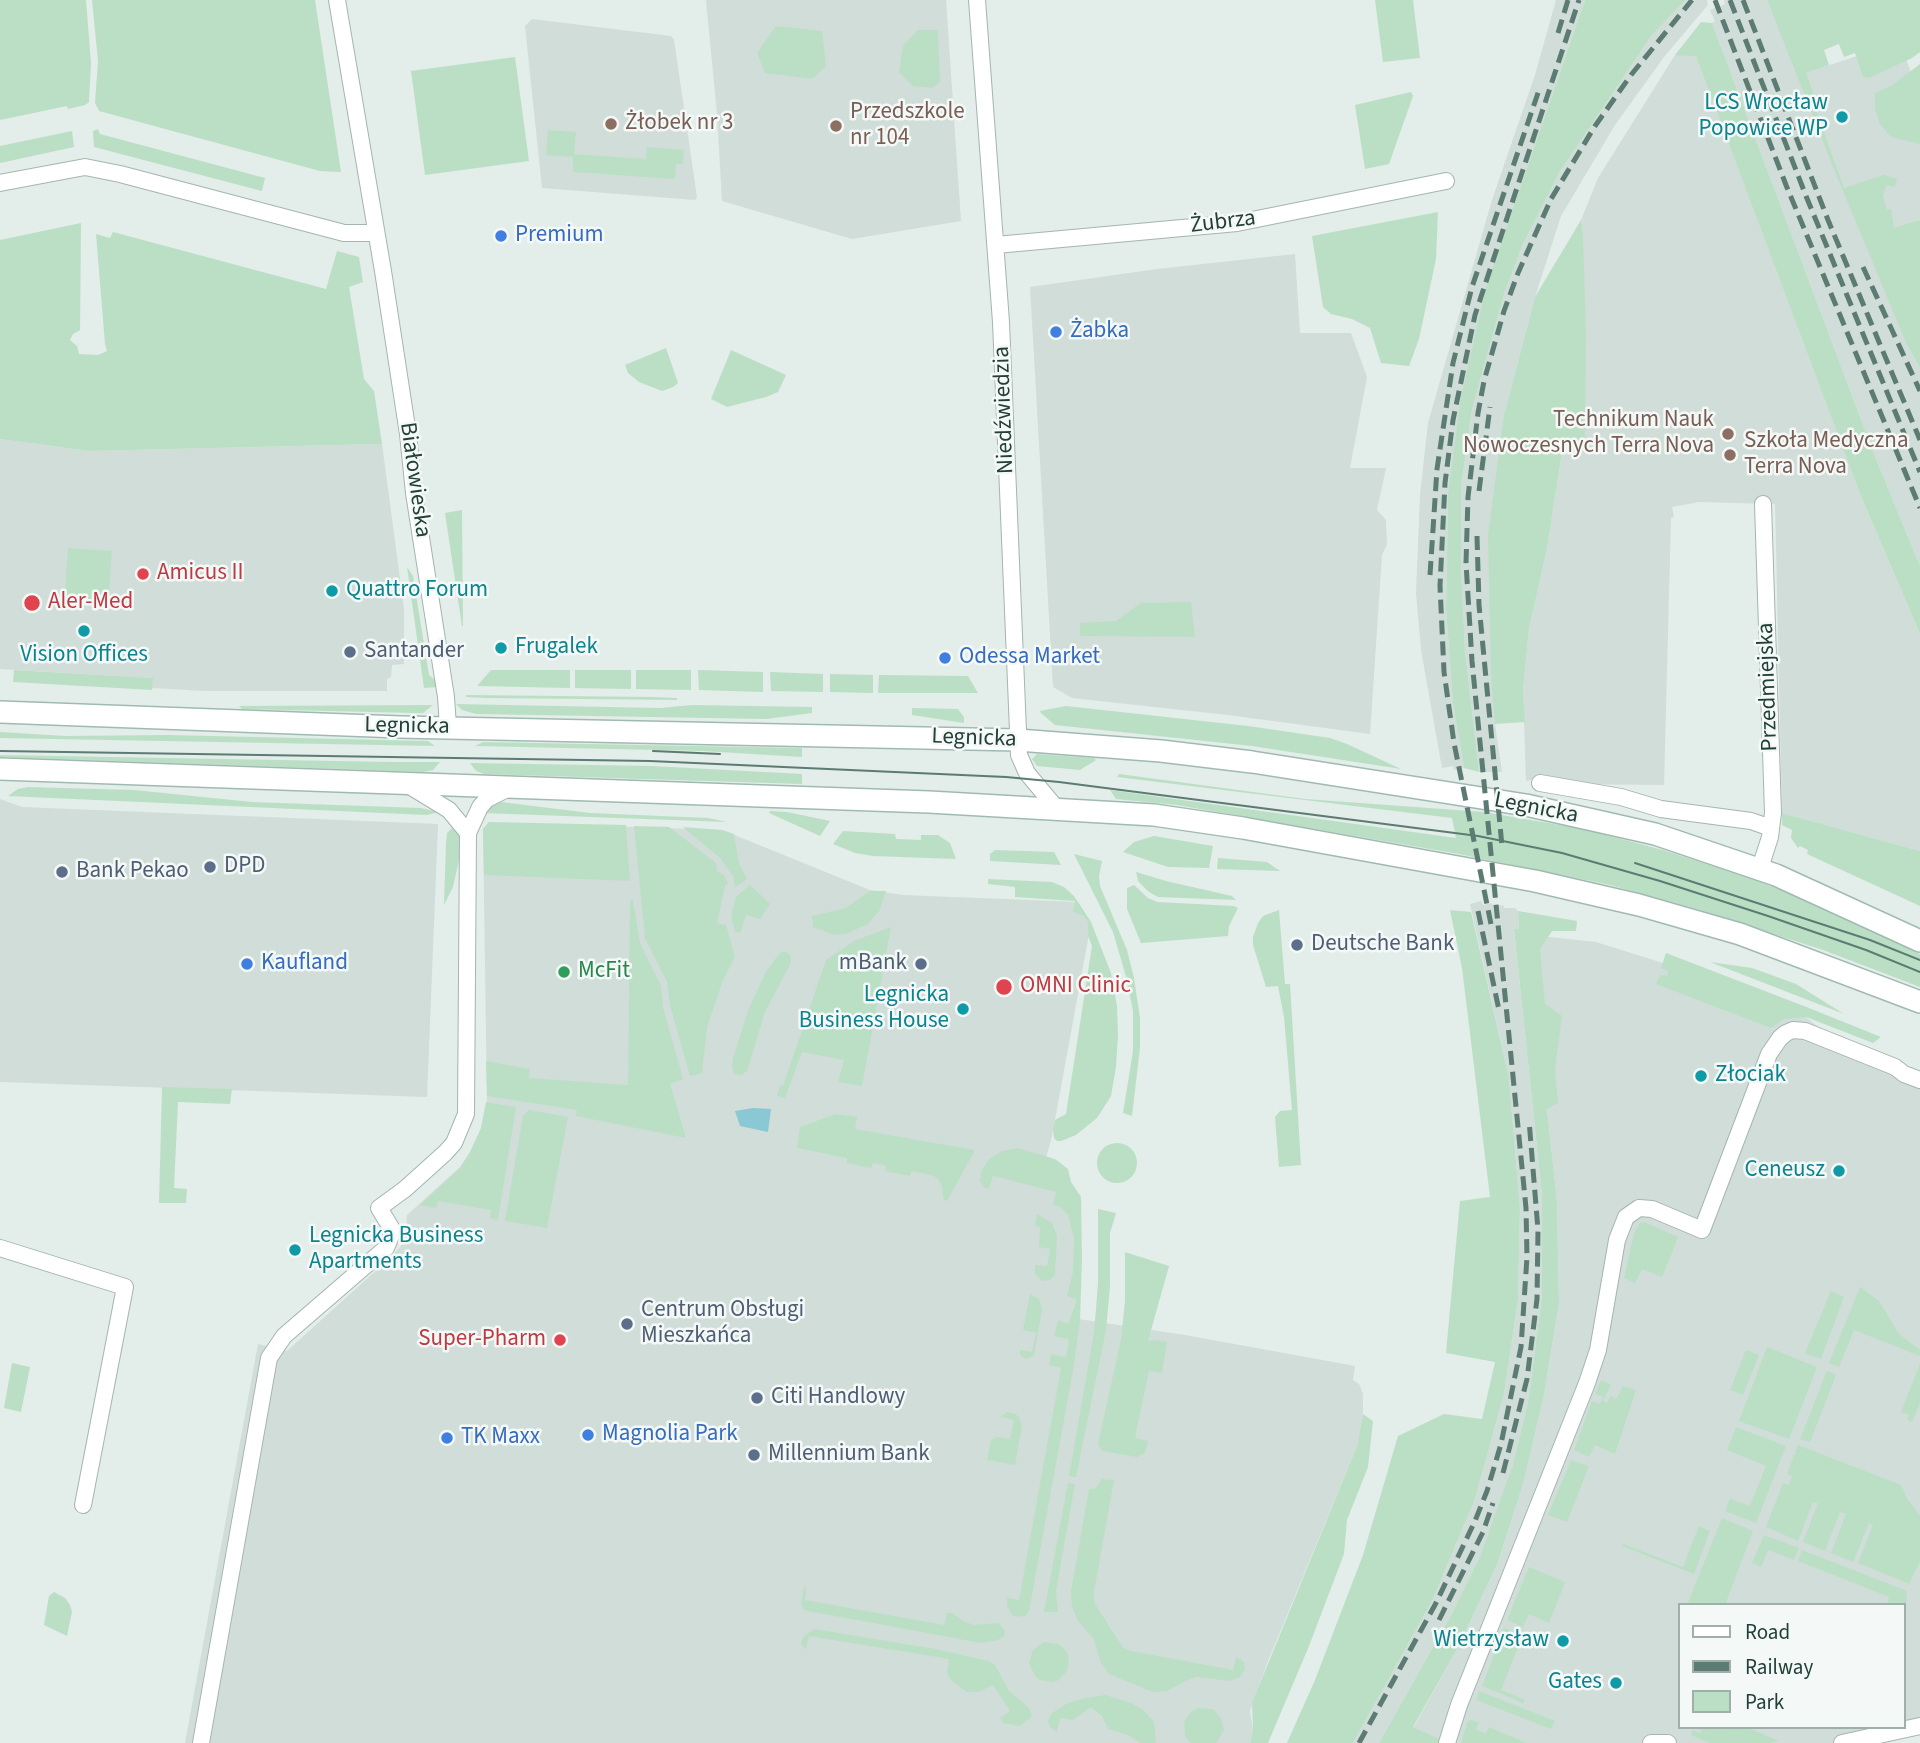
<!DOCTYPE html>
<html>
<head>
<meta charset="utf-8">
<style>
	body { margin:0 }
	#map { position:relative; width:1920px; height:1743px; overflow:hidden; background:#e3ede9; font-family:"Source Sans 3",sans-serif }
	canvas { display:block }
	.legend { position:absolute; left:1678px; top:1603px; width:228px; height:126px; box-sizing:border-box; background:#f4f9f7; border:2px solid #a0afab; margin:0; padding:9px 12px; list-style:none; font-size:21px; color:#223f38 }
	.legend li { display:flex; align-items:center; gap:14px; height:35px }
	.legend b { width:35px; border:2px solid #a0afab }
</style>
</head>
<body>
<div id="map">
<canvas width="1920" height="1743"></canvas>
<ul class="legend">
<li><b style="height:9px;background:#fff"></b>Road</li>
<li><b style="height:9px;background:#5c7b73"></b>Railway</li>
<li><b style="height:19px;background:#bbdfc5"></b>Park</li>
</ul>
</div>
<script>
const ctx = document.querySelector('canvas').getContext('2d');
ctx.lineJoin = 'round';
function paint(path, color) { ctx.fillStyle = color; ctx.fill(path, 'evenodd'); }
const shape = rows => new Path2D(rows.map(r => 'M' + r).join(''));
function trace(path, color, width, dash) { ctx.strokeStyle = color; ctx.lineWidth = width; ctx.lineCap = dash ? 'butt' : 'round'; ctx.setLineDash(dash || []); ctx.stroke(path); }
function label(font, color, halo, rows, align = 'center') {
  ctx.font = font + ' "Source Sans 3",sans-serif'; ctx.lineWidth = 5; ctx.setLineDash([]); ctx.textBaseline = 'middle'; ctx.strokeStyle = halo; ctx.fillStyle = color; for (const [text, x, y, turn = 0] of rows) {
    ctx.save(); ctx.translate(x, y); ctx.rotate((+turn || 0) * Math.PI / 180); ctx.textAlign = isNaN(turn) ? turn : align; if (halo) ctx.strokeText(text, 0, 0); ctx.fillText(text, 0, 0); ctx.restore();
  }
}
paint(shape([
	[706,0,946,0,961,221,852,239,722,201,717,114],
	[1556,0,1585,0,1486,287,1448,494,1446,609,1453,703,1464,768,1454,770,1453,766,1442,768,1421,650,1416,593,1420,495,1428,423,1492,200,1535,75],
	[1684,0,1707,0,1708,5,1664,57,1615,125,1561,216,1535,297,1504,415,1495,724,1502,772,1479,772,1465,650,1461,566,1461,487,1472,410,1504,294,1523,244,1559,173,1652,35],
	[1724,0,1767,0,1799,75,1900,42,1920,98,1920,220,1912,223,1907,345,1920,368,1920,566,1872,449,1712,23,1715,21,1710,10,1725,4],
	[532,19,671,36,674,40,697,197,695,200,542,188,525,26],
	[1675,55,1696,55,1860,494,1920,634,1920,851,1782,813,1775,504,1699,502,1672,507,1674,517,1671,518,1664,785,1568,784,1567,779,1536,779,1526,781,1523,690,1529,629,1547,549,1563,446,1584,447,1583,233,1581,220,1598,178],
	[1295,254,1300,333,1351,333,1367,377,1350,468,1386,468,1377,510,1386,520,1387,544,1382,555,1370,734,1228,715,1072,698,1053,687,1030,287,1157,269],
	[0,439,89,451,382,444,404,609,404,664,392,665,391,677,387,679,387,691,203,691,152,688,152,678,0,669],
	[0,799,22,807,438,824,427,1097,0,1082],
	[489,822,722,830,870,890,903,895,1078,902,1091,923,1052,1136,1046,1158,1070,1182,1077,1195,1078,1319,1185,1335,1355,1366,1353,1380,1359,1384,1363,1394,1363,1414,1357,1446,1268,1661,1250,1711,1253,1729,1250,1743,185,1743,258,1344,287,1351,391,1257,401,1246,406,1233,407,1215,460,1167,476,1143,481,1128,487,1100,483,829],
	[1481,901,1483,905,1492,903,1493,906,1503,905,1504,908,1515,908,1518,911,1519,929,1514,930,1542,1195,1542,1295,1529,1397,1513,1464,1498,1509,1481,1554,1452,1613,1379,1743,1353,1743,1432,1601,1475,1499,1504,1394,1518,1300,1520,1209,1509,1078,1470,904],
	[1539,936,1596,942,1787,1002,1826,1033,1920,1075,1920,1731,1868,1743,1405,1743,1456,1651,1497,1565,1524,1481,1544,1395,1559,1303,1557,1201,1540,1043],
	[1680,1605,1904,1605,1904,1727,1680,1727]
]), '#d1ddd8');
paint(shape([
	[0,0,86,0,91,63,89,102,85,105,68,109,67,106,0,120],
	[92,0,315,0,341,172,320,171,99,111,95,103,98,61],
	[1375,0,1413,0,1420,58,1383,62],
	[1585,0,1685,0,1652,35,1559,173,1523,244,1504,294,1472,410,1461,487,1461,566,1465,650,1479,772,1464,768,1453,703,1446,609,1448,494,1461,397,1486,287],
	[1767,0,1920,0,1920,52,1912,58,1869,78,1863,77,1855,53,1844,57,1839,44,1824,50,1829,65,1806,73,1816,100,1814,105,1844,188,1884,175,1897,179,1895,187,1886,185,1883,197,1887,210,1891,209,1894,228,1920,220,1920,368,1907,345,1838,179],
	[1701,22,1712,23,1872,449,1920,566,1920,634,1860,494,1696,56,1675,55],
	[776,26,822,31,826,66,812,79,765,73,757,53],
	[918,30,938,30,940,82,932,88,913,86,899,72,903,46],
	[515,57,529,161,425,175,411,71],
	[1920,64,1920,144,1891,137,1880,124,1875,109,1875,93,1891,86],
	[1411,92,1413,96,1389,164,1365,169,1355,105],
	[98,129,100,134,265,178,262,191,94,147,93,131],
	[548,130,576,132,574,154,646,159,647,147,684,150,683,164,676,164,675,179,573,172,573,157,546,155],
	[72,131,74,147,0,163,0,146],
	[1438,212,1436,259,1419,339,1409,366,1381,363,1370,328,1352,319,1331,314,1323,307,1312,236],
	[1581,220,1583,233,1586,335,1585,447,1563,446,1547,549,1529,629,1523,690,1525,722,1495,724,1491,679,1488,535,1504,415,1535,297],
	[81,223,80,330,73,334,70,340,77,346,79,354,98,355,107,351,105,344,96,234,110,238,113,232,326,289,337,251,359,257,363,282,349,287,364,379,374,391,382,444,89,451,0,439,0,240],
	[666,348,678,383,673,387,662,391,639,382,628,373,625,365],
	[731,350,786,375,778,392,766,397,727,407,711,399],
	[462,510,463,626,462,626,445,513],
	[68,548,112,551,108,606,64,604],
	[407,567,413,576,429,675,435,680,437,687,424,688],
	[1191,602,1195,637,1080,636,1080,623,1116,621,1141,603],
	[14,670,153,678,152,690,13,682],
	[491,670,570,670,570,688,477,686],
	[575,670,631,670,631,689,575,688],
	[636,670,691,670,691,690,636,689],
	[698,670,763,672,763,692,699,690],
	[770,672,823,674,823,692,771,691],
	[830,674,873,675,873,693,830,692],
	[879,675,968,676,978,693,878,693],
	[466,695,652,697,677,698,677,700,486,698,466,697],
	[456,704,660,708,692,705,812,707,812,713,766,719,476,714,462,710],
	[433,705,423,713,416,713,242,709,239,706],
	[1066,706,1248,726,1330,738,1347,744,1401,769,1252,746,1055,725,1041,713,1040,711],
	[912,708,958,709,964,717,964,723,912,715],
	[0,732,65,736,168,735,428,741,435,746,0,738],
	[483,742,802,748,802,757,703,751,475,746],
	[1037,754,1094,758,1096,760,1080,770,1037,766,1032,759],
	[0,755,391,762,440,762,433,770,423,772,0,757],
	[470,763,652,766,802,774,802,784,484,774,476,771],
	[1119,774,1305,799,1484,812,1583,829,1663,850,1754,879,1822,907,1920,954,1920,987,1823,950,1700,910,1610,885,1459,854,1177,805,1116,799,1110,790,1456,838,1452,818,1117,777],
	[28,787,134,790,252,802,421,808,439,812,427,815,8,796,18,789],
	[501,802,590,813,708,818,727,822,483,813,492,805],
	[770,811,787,812,830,821,820,836,769,813],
	[1782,813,1920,851,1920,906,1807,854,1808,850,1800,846,1798,848,1791,838,1792,830,1782,825],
	[489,822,626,825,630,881,484,875,483,829],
	[634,826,669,827,716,863,717,871,724,875,728,883,725,886,717,923,726,925,735,957,723,980,707,1027,702,1073,690,1076,670,1005,667,982,645,938],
	[683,827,722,830,734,834,739,863,747,879,735,887,733,876,720,858],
	[452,828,455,829,460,838,460,856,453,887,444,905,446,843,447,833],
	[843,831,895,834,896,839,921,840,921,835,938,835,950,843,956,859,873,856,855,853,833,844],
	[1154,836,1213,846,1209,868,1168,867,1123,852,1134,842],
	[995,850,1054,852,1061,865,990,861,990,854],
	[1074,854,1102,861,1099,876,1100,886,1127,950,1134,978,1140,1018,1140,1048,1132,1116,1123,1113,1133,1051,1133,1011,1127,980,1113,932],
	[1218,858,1267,862,1280,871,1217,869],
	[1136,872,1166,881,1232,896,1236,900,1158,897,1149,892,1138,881],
	[988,879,1052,882,1064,887,1074,896,1091,922,1111,973,1117,1006,1118,1034,1116,1067,1111,1096,1097,1118,1076,1135,1061,1141,1057,1141,1054,1138,1053,1129,1055,1120,1066,1114,1092,946,1088,936,1088,922,1083,915,1073,912,1075,901,1015,897,1015,887,988,884],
	[750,885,770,904,760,919,746,915,740,933,735,932,731,916,736,897],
	[1134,885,1148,898,1157,902,1234,906,1238,908,1229,926,1228,936,1141,943,1127,909,1127,888],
	[870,891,886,891,879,911,868,924,846,934,834,935,813,927,812,916,846,908],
	[633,900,640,943,661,986,663,1007,683,1079,670,1084,686,1138,576,1116,577,1110,487,1096,486,1061,530,1069,529,1078,628,1085,630,901],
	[1279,910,1285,984,1290,984,1301,1165,1279,1167,1275,1117,1280,1111,1292,1110,1284,1017,1278,986,1266,987,1253,945,1253,937,1258,923,1263,916],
	[1450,910,1471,912,1509,1078,1520,1209,1518,1300,1504,1394,1475,1499,1432,1601,1353,1743,1287,1743,1315,1680,1363,1555,1398,1436,1444,1414,1482,1419,1495,1362,1446,1353,1460,1201,1490,1197,1462,968],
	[1518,911,1577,921,1576,931,1552,931,1540,949,1545,1004,1562,1016,1555,1071,1558,1103,1547,1109,1557,1201,1559,1303,1544,1395,1524,1481,1497,1565,1456,1651,1413,1727,1439,1739,1438,1743,1379,1743,1452,1613,1481,1554,1513,1464,1529,1397,1542,1295,1542,1195,1514,929,1519,929],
	[891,927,862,1086,838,1082,844,1060,802,1052,785,1098,777,1096,780,1085,783,1086,826,960,854,941],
	[781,952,786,952,790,955,791,963,765,1012,747,1071,741,1075,734,1074,732,1067,733,1058,749,1008,767,970],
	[1666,953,1809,1008,1881,1037,1873,1043,1806,1017,1784,1019,1771,1028,1656,984,1660,975,1667,976,1668,971,1661,968],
	[1710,962,1752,968,1796,984,1844,1014],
	[162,1087,232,1089,230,1104,178,1102,174,1188,187,1189,186,1203,159,1203],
	[486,1102,516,1107,498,1220,490,1218,491,1210,438,1201,436,1208,420,1205,460,1168,469,1154,481,1128],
	[529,1110,568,1117,547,1228,505,1221,523,1116],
	[836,1114,857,1117,855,1129,974,1150,974,1152,947,1201,944,1200,941,1184,937,1178,931,1175,912,1171,910,1176,885,1171,886,1166,873,1163,871,1168,847,1163,847,1158,797,1148,800,1127],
	'1097 1163a20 20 0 1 1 40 0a20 20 0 1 1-40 0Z',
	[1018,1148,1055,1159,1068,1169,1071,1182,1081,1197,1082,1258,1080,1321,1074,1365,1029,1611,1025,1616,1017,1617,1012,1615,1007,1606,1007,1598,1019,1600,1061,1368,1049,1365,1051,1354,1066,1357,1069,1339,1054,1336,1058,1320,1068,1324,1077,1300,1067,1296,1073,1272,1074,1239,1068,1215,1060,1207,1053,1205,1056,1192,993,1176,989,1188,985,1188,980,1181,981,1172,988,1160,1002,1151],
	[1098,1209,1116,1213,1110,1233,1110,1286,1106,1330,1076,1477,1069,1476,1094,1333,1098,1284],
	[1037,1214,1052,1223,1057,1236,1055,1275,1050,1280,1042,1281,1035,1274,1035,1265,1047,1266,1050,1249,1039,1247,1040,1227,1035,1226],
	[1644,1222,1678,1237,1662,1277,1642,1269,1635,1283,1624,1278,1634,1233,1640,1223],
	[1125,1252,1169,1266,1148,1341,1154,1340,1167,1342,1164,1360,1162,1373,1149,1371,1135,1438,1148,1441,1145,1453,1137,1457,1102,1451,1098,1444,1121,1339,1125,1301],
	[1860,1287,1879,1301,1899,1334,1920,1350,1920,1356,1854,1330,1839,1367,1829,1363],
	[1831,1291,1844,1297,1821,1359,1805,1353],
	[1030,1294,1039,1299,1042,1310,1034,1355,1026,1359,1020,1355,1020,1350,1032,1352,1036,1333,1023,1330],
	[1767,1347,1817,1367,1789,1439,1739,1421],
	[1746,1350,1759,1355,1743,1395,1730,1390],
	[12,1363,30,1367,21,1412,4,1408],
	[1920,1364,1920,1403,1912,1422,1907,1420,1909,1415,1901,1412],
	[1827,1371,1836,1375,1810,1442,1800,1439],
	[1601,1380,1611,1385,1603,1401,1607,1403,1611,1396,1616,1399,1623,1386,1636,1390,1615,1454,1595,1445,1589,1457,1574,1450,1592,1401,1600,1404,1603,1397,1595,1394],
	[1007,1412,1016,1414,1020,1419,1022,1426,1015,1465,987,1460,991,1440,997,1437,1010,1439,1014,1420,1001,1417],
	[1363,1414,1373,1421,1368,1467,1347,1520,1344,1554,1309,1646,1268,1743,1250,1743,1253,1729,1252,1703,1357,1446],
	[1736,1427,1786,1446,1756,1523,1725,1511,1730,1499,1750,1506,1766,1466,1727,1450],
	[1798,1445,1901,1485,1907,1498,1920,1516,1920,1561,1909,1584,1858,1563,1873,1525,1869,1523,1853,1562,1831,1553,1846,1514,1840,1512,1825,1551,1803,1542,1818,1503,1813,1502,1798,1541,1766,1527,1783,1483,1789,1485,1792,1476,1787,1474],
	[1571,1460,1589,1466,1567,1522,1548,1515],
	[1102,1479,1114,1480,1094,1592,1095,1604,1118,1640,1124,1648,1131,1651,1233,1670,1236,1657,1244,1662,1245,1669,1240,1677,1230,1681,1197,1677,1185,1681,1167,1691,1153,1692,1109,1674,1100,1661,1094,1639,1078,1621,1072,1607,1071,1591,1089,1489,1096,1488],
	[1068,1483,1075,1484,1056,1591,1058,1612,1044,1612],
	[1722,1518,1753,1531,1725,1605,1687,1605],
	[1699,1526,1710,1531,1694,1574,1622,1546,1623,1544,1683,1567],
	[1764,1535,1799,1548,1794,1560,1768,1550,1761,1567,1752,1563],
	[1802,1550,1907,1591,1905,1615,1904,1605,1887,1605,1889,1597,1798,1561],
	[1529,1567,1565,1582,1549,1623,1529,1614,1523,1627,1507,1620],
	[804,1587,806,1587,805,1600,944,1625,947,1613,952,1613,965,1622,975,1625,999,1623,1005,1631,1004,1636,998,1640,981,1643,808,1611,803,1609,801,1604],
	[54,1592,65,1598,70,1605,72,1612,67,1636,44,1625,49,1596],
	[1504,1628,1523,1635,1501,1690,1525,1700,1523,1703,1482,1686],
	[814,1629,936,1649,988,1661,995,1665,1009,1691,1029,1708,1032,1716,1020,1726,1003,1723,1000,1718,1010,1711,993,1685,979,1692,967,1692,953,1682,947,1674,949,1659,809,1636,806,1649,804,1648,801,1644,803,1637],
	[1044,1642,1058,1644,1067,1652,1069,1658,1067,1671,1059,1680,1053,1682,1040,1680,1035,1676,1029,1663,1033,1650],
	[1479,1691,1555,1721,1551,1729,1476,1700],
	[1105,1695,1131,1703,1142,1709,1154,1722,1156,1743,1141,1743,1128,1735,1108,1729,1102,1716,1091,1707,1073,1720,1060,1718,1057,1732,1050,1727,1048,1721,1051,1714,1066,1704,1081,1699],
	[1199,1708,1213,1709,1221,1718,1224,1730,1216,1743,1191,1743,1185,1736,1184,1722,1192,1711],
	[1470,1720,1479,1722,1476,1729,1486,1734,1489,1727,1527,1743,1461,1743,1467,1723],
	[1702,1727,1721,1730,1722,1727,1746,1727,1779,1741,1769,1743,1710,1743,1691,1735,1693,1730,1700,1733]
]), '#bbdfc5');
paint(shape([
	[753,1108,771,1109,768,1132,740,1126,735,1111]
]), '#89c8d4');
const minor = shape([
	[337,0,383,271,408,434,414,493,446,697,448,727],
	[977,0,1001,322,1019,755,1027,773,1057,809],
	[0,183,85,167,120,174,344,233,376,233],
	[996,245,1237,223,1446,181],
	[1540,783,1621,797,1661,809,1751,821,1771,828],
	[408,785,449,810,468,833],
	[1760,868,1770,837,1773,813,1763,504],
	[0,1248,125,1287,83,1505],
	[201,1743,269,1358,284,1336,386,1248,393,1231,379,1208,405,1189,445,1153,454,1143,466,1114,468,833,480,807,487,799,509,788],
	[1447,1743,1459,1705,1587,1383,1598,1350,1617,1240,1626,1217,1639,1208,1652,1209,1702,1230,1769,1054,1780,1038,1786,1033,1793,1030,1805,1031,1895,1067,1904,1074,1920,1080],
	[1651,1743,1668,1743],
	[1842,1743,1920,1726]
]);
const secondary = shape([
	[0,712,400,727,1018,740,1161,751,1252,762,1526,805,1655,834,1776,875,1920,941],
	[0,769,929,802,1154,815,1243,828,1535,881,1639,905,1740,934,1920,1002]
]);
trace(minor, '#a5b5b0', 18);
trace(secondary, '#a1bab1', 24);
trace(minor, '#fff', 16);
trace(secondary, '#fff', 21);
trace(shape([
	[0,751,650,761,1006,777,1059,782,1478,836,1562,853,1660,881,1768,916,1866,950,1920,972],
	[653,751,720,754],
	[1635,863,1870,940,1920,960]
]), '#5c7b73', 2);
trace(shape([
	[1715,0,1786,185,1920,508],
	[1730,0,1806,196,1920,472],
	[1743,0,1828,220,1920,440],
	[1558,33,1568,0],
	[1863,267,1920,391],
	[1479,491,1490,407],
	[1477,536,1479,605,1502,846],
	[1430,575,1437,469,1453,363,1472,287,1539,90],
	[1478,911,1499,1010],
	[1491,924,1454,743,1444,672,1440,586,1445,483,1453,420,1475,315,1579,0],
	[1503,1473,1527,1379,1537,1299,1538,1230,1529,1120],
	[1439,1620,1483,1532,1493,1503],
	[1359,1743,1436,1603,1475,1521,1487,1491,1501,1444,1521,1347,1527,1257,1526,1208,1472,661,1466,563,1468,497,1478,413,1484,381,1504,311,1518,273,1551,199,1595,126,1631,75,1692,0]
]), '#5c7b73', 5, [14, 7]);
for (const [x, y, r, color] of [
	[1842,117,7,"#0f9aa8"],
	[611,124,7,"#8d6e63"],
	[836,126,7,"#8d6e63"],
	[501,236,7,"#3f7fe0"],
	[1056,332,7,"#3f7fe0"],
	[1728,434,7,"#8d6e63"],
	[1730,455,7,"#8d6e63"],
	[143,574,7,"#e0444e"],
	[332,591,7,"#0f9aa8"],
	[32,603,9,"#e0444e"],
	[84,631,7,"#0f9aa8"],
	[501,648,7,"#0f9aa8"],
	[350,652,7,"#5c6f8a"],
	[945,658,7,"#3f7fe0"],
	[210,867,7,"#5c6f8a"],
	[62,872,7,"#5c6f8a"],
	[1297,945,7,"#5c6f8a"],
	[247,964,7,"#3f7fe0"],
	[921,964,7,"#5c6f8a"],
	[564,972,7,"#2e9e5b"],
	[1004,987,9,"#e0444e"],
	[963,1009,7,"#0f9aa8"],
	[1701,1076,7,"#0f9aa8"],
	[1839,1171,7,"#0f9aa8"],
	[295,1250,7,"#0f9aa8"],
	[627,1324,7,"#5c6f8a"],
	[560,1340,7,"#e0444e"],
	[757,1398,7,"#5c6f8a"],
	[588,1435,7,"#3f7fe0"],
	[447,1438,7,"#3f7fe0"],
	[754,1455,7,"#5c6f8a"],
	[1563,1641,7,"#0f9aa8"],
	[1616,1683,7,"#0f9aa8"]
]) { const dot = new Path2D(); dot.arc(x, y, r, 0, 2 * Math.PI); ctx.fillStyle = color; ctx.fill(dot); trace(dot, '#f4f9f7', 2.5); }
label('23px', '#0d838f', '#f4f9f7', [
	["LCS Wrocław",1828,104],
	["Popowice WP",1828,130],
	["Quattro Forum",346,591,"left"],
	["Frugalek",515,648,"left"],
	["Vision Offices",84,656,"center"],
	["Legnicka",949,996],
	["Business House",949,1022],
	["Złociak",1715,1076,"left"],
	["Ceneusz",1825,1171],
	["Legnicka Business",309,1237,"left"],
	["Apartments",309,1263,"left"],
	["Wietrzysław",1549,1641],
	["Gates",1602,1683]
], 'right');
label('23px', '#785e54', '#f4f9f7', [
	["Przedszkole",850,113],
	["nr 104",850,139],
	["Żłobek nr 3",625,124],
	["Technikum Nauk",1714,421,"right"],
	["Nowoczesnych Terra Nova",1714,447,"right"],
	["Szkoła Medyczna",1744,442],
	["Terra Nova",1744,468]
], 'left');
label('23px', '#223f38', '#f4f9f7', [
	["Żubrza",1223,223,-7],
	["Niedźwiedzia",1005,410,-92],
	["Białowieska",414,480,82],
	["Przedmiejska",1769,687,-92],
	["Legnicka",407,727,1],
	["Legnicka",974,739,2],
	["Legnicka",1536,809,11]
]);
label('23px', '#366cbe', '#f4f9f7', [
	["Premium",515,236],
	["Żabka",1070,332],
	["Odessa Market",959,658],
	["Kaufland",261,964],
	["Magnolia Park",602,1435],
	["TK Maxx",461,1438]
], 'left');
label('23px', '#be3a42', '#f4f9f7', [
	["Amicus II",157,574],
	["Aler-Med",48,603],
	["OMNI Clinic",1020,987],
	["Super-Pharm",546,1340,"right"]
], 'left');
label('23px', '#4e5e75', '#f4f9f7', [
	["Santander",364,652],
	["DPD",224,867],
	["Bank Pekao",76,872],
	["Deutsche Bank",1311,945],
	["mBank",907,964,"right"],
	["Centrum Obsługi",641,1311],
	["Mieszkańca",641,1337],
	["Citi Handlowy",771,1398],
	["Millennium Bank",768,1455]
], 'left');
label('23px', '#27864d', '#f4f9f7', [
	["McFit",578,972]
], 'left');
</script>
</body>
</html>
